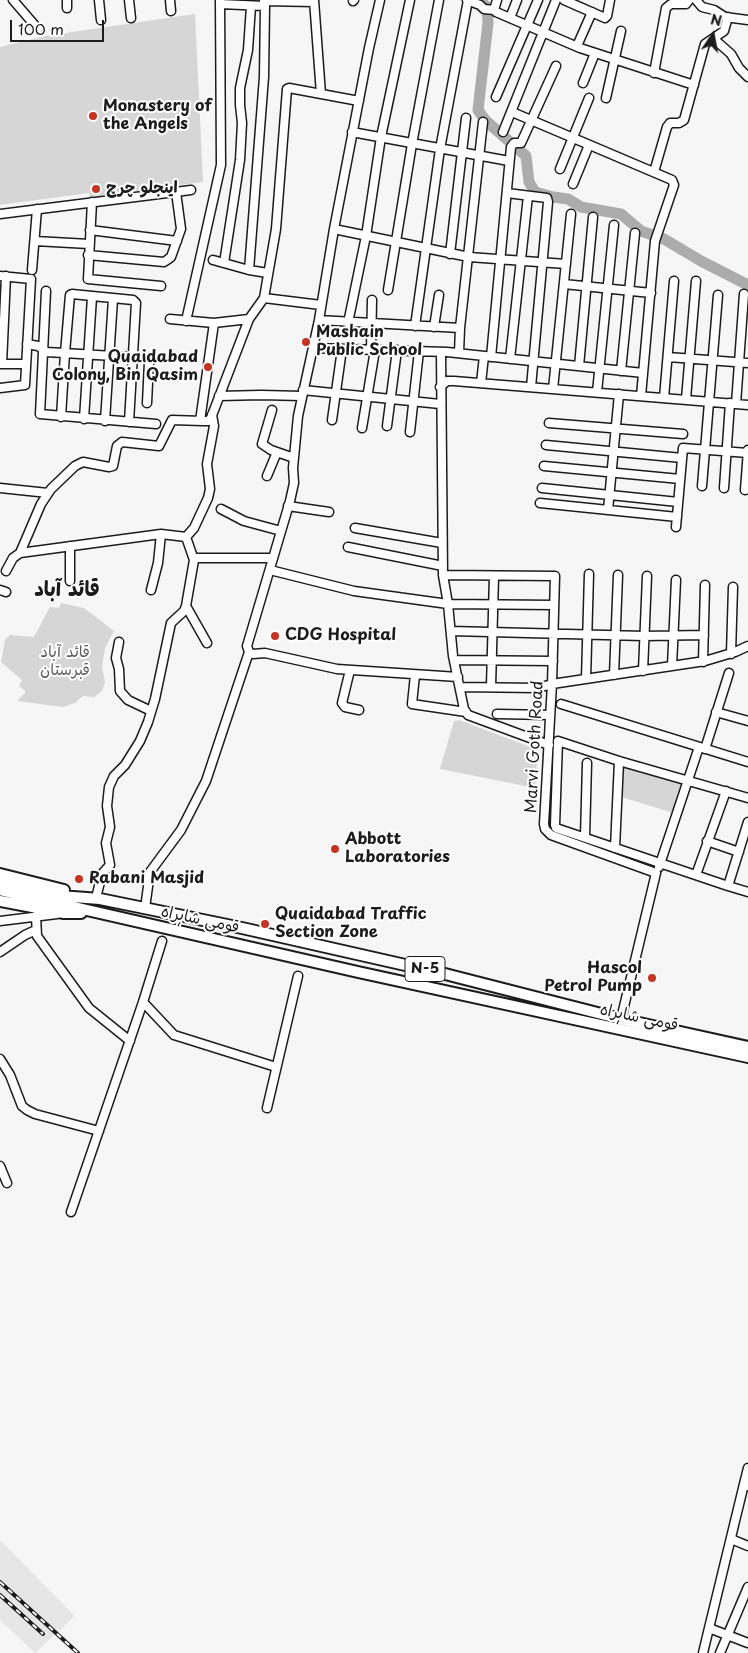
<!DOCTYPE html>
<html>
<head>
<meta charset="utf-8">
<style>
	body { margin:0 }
	#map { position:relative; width:748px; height:1653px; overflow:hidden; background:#f6f6f6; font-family:"Playpen Sans",sans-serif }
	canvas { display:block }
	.north { position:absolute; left:688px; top:10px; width:50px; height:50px; -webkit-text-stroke:4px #fff; paint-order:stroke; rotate:12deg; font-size:14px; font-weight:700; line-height:20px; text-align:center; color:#1c1c1c }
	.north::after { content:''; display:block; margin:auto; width:18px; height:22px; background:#1c1c1c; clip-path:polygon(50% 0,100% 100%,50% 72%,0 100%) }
	.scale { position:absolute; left:10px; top:20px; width:94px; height:22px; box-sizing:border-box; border:2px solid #1c1c1c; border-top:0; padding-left:6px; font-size:15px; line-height:18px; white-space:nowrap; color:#1c1c1c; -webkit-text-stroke:4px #fff; paint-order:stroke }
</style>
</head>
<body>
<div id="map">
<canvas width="748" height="1653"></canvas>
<div class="north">N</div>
<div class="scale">100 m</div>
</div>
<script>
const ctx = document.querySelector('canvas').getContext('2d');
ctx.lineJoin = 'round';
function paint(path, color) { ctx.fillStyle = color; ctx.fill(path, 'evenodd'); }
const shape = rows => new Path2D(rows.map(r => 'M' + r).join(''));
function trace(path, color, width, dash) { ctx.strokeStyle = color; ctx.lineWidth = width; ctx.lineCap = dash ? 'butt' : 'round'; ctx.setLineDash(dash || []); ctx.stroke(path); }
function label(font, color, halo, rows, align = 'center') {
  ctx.font = font + ' "Playpen Sans","Playpen Sans Arabic",sans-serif'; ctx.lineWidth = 4; ctx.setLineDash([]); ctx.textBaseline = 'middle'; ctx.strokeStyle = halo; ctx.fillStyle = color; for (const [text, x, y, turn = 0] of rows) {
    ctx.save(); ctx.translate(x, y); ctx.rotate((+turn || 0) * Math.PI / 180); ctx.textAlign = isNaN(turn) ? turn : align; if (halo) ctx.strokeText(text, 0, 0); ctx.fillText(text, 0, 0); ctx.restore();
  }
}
paint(shape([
	[0,1540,75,1616,35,1653,0,1620]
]), '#e6e6e6');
paint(shape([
	[195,14,203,182,90,197,89,193,0,205,0,47,45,36],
	[61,603,84,608,114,631,105,648,102,667,105,682,102,691,94,697,83,696,75,703,63,707,17,701,26,692,19,686,22,680,1,662,5,640,10,635,34,637,50,607,59,608],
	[459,720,538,750,535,788,440,769,454,721],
	[619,761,688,780,677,814,618,796]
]), '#d6d6d6');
trace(shape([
	[480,1,487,7,488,23,478,110,485,120,526,156,529,182,535,192,553,197,568,199,581,207,621,214,641,231,664,239,701,261,748,285]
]), '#acacac', 11);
const minor = shape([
	[13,0,38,29],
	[99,0,101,20],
	[129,0,131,18],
	[170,0,171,11],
	[314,0,321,94],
	[380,0,369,48,334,229,319,320,298,416,293,468,294,483,290,501,247,646,249,652,253,654,265,653,337,669,458,677],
	[467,0,480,5,484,9,494,10],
	[497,0,494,10,496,12,580,48,694,85],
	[564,0,605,18,607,16,610,0],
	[696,0,702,7,714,10,725,17,748,20],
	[264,1,314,2],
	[353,1,354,0],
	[220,4,265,6],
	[67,8,67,0],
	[510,18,517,0],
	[714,39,731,54,739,68,748,77],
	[577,46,592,12],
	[654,73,666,8,671,4,686,4,689,0],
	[583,83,595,53],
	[496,97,538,0],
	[606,98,621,31],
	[512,112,665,177,672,180,674,185,655,241,641,396],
	[352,132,509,161],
	[503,132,556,0],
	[560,169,589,98],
	[654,172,667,127,670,123,679,123,684,120,705,44,724,31,728,17],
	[573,184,589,145],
	[507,193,547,198,548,202,531,387],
	[92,202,88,279,161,286],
	[0,214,191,190],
	[334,229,469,257,566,264],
	[90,230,177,241],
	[35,241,89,244],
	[450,254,466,118],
	[88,255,164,262,167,260,171,257,181,229,176,192],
	[213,260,249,270,268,273],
	[224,263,240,160,242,123,240,105,240,88,248,50,251,6],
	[32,270,37,209],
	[249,270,264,77,265,6,264,0],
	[0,276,31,279,25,385,0,388],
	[564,284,651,293],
	[388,290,412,144,439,0],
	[46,291,40,414,156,424],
	[264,298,321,305],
	[170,319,214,323,249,319],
	[319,320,460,328],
	[186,321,221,165,220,0],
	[348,323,366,236,381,137,410,0],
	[415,326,440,149,468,0],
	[434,327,439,295],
	[27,344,38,346,47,352,146,358,149,362,147,403],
	[313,348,447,352,643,373],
	[371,350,372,300],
	[441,352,443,575,448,604,453,656,464,709,468,715,549,745],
	[459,353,460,328,483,122],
	[491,357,511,147,514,143,521,143,556,66],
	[668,357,748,363],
	[510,359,528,196],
	[0,364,26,364],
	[2,364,6,276],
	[579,366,593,217],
	[621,371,635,233],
	[481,383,484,356],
	[440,387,447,381,454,381,748,405],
	[553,389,571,214],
	[303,390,440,404],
	[597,392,614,225],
	[219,396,261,395,302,396],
	[664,398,674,281],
	[686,399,696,281],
	[736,404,744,294],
	[272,410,262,444,271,450,294,458],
	[61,417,65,353,70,295,72,294,133,300,136,303,129,422],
	[84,419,92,297],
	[332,420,342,349],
	[105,421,113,299],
	[200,421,214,323],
	[549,423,683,434],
	[387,426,397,350],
	[362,428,375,350],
	[410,432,419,351],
	[546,445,682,458],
	[544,466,680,479],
	[267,476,277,452],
	[702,486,718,295],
	[0,488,48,493],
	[542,488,678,502],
	[724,488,730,403],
	[745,490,748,450],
	[540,503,677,517],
	[288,506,329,512],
	[221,509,244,521,281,531],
	[608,510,619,394],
	[676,527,683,448,748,453],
	[355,528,442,543],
	[186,537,194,528,208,498,210,489,207,464,214,426,212,415],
	[348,547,443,566],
	[20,553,41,504,51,489,75,466,83,462,109,467,113,466,117,446,122,442,159,446,172,420,203,421,208,421,211,418,249,319,264,298,276,229,287,89,289,88,359,101],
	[270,570,354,591,448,604,554,605],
	[6,571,13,558,20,553,161,534,186,537,194,560],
	[443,575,555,576,552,684,544,824,545,829,551,835,656,873,621,1019],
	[70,581,70,546],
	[0,590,6,592],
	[151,590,158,563,161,534],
	[186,606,207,643],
	[451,631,644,636,704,635],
	[119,642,116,658,119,669,120,691,128,700,151,711],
	[731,654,733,587],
	[454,660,553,661],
	[703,662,705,585],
	[672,666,676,580],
	[350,670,342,703,345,707,359,710],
	[643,671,647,576],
	[415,675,412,704,466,712],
	[614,675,618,575],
	[586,679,589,574],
	[460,687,538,688,552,684,705,661,735,652,748,646],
	[491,687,494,576],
	[561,704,748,762],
	[716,712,748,721],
	[497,714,550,715],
	[705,749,729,673],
	[748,822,728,886,748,892],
	[585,837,587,763],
	[707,841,739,852],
	[615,848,619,761],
	[659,867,699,747],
	[696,875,726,791],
	[728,886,556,828,555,825,558,741,619,761,748,798],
	[96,898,102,874,110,865,106,843,110,827,107,806,109,787,114,776,125,765,140,741,148,722,155,699,171,623,184,611,186,606,194,560,197,558,273,558],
	[145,908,150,872,181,830,206,781,249,652],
	[36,916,37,936,89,1008,130,1041],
	[0,921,57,914],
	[0,952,25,935,36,930],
	[143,1002,174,1035,276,1067],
	[0,1059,10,1075,22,1106,27,1110,35,1114,99,1131],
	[267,1108,298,976],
	[0,1166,7,1183],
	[71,1212,143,1002,162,941],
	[748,1468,744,1484,748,1486],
	[744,1484,709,1628,748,1643],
	[731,1539,748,1546],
	[703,1653,709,1628],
	[720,1653,748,1587]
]);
const highway = shape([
	[0,874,64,890],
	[0,881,60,896,100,899,242,928,445,974,621,1019,748,1047],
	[0,890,358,972,748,1057],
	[0,901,64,913,81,913]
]);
trace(minor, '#1c1c1c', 11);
trace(highway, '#1c1c1c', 14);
trace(minor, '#fff', 8);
trace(highway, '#fff', 10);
const rail = shape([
	[0,1582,78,1653],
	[0,1595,43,1634]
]);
trace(rail, '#1c1c1c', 4);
trace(rail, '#fff', 2, [5.5]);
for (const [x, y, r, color] of [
	[93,116,5,"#c8321e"],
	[96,189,5,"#c8321e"],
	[306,342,5,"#c8321e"],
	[208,367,5,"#c8321e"],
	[275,636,5,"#c8321e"],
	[335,849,5,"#c8321e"],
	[79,879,5,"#c8321e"],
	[265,924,5,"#c8321e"],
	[652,978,5,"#c8321e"]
]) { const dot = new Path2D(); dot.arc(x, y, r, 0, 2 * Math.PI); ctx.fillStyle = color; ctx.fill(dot); trace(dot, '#fff', 2); }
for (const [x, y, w] of [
	[425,969,40]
]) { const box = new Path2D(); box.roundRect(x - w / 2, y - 12.5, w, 25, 4); ctx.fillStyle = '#fff'; ctx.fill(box); trace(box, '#1c1c1c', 1); }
label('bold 15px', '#1c1c1c', null, [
	["N-5",425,969]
]);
label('bold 16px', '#1c1c1c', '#fff', [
	["Monastery of",103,107],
	["the Angels",103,125],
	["اینجلو چرچ",106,189],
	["Mashain",316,333],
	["Public School",316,351],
	["Quaidabad",198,358,"right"],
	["Colony, Bin Qasim",198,376,"right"],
	["CDG Hospital",285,636],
	["Abbott",345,840],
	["Laboratories",345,858],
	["Rabani Masjid",89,879],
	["Quaidabad Traffic",275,915],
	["Section Zone",275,933],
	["Hascol",642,969,"right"],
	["Petrol Pump",642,987,"right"]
], 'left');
label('16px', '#5d5d5d', '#fff', [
	["قائد آباد",65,653],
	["قبرستان",65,671]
]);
label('16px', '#1c1c1c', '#fff', [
	["Marvi Goth Road",535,747,-87],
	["قومی شاہراہ",200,920,12],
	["قومی شاہراہ",639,1018,12]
]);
label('bold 21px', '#1c1c1c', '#fff', [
	["قائد آباد",67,590]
]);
</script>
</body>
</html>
